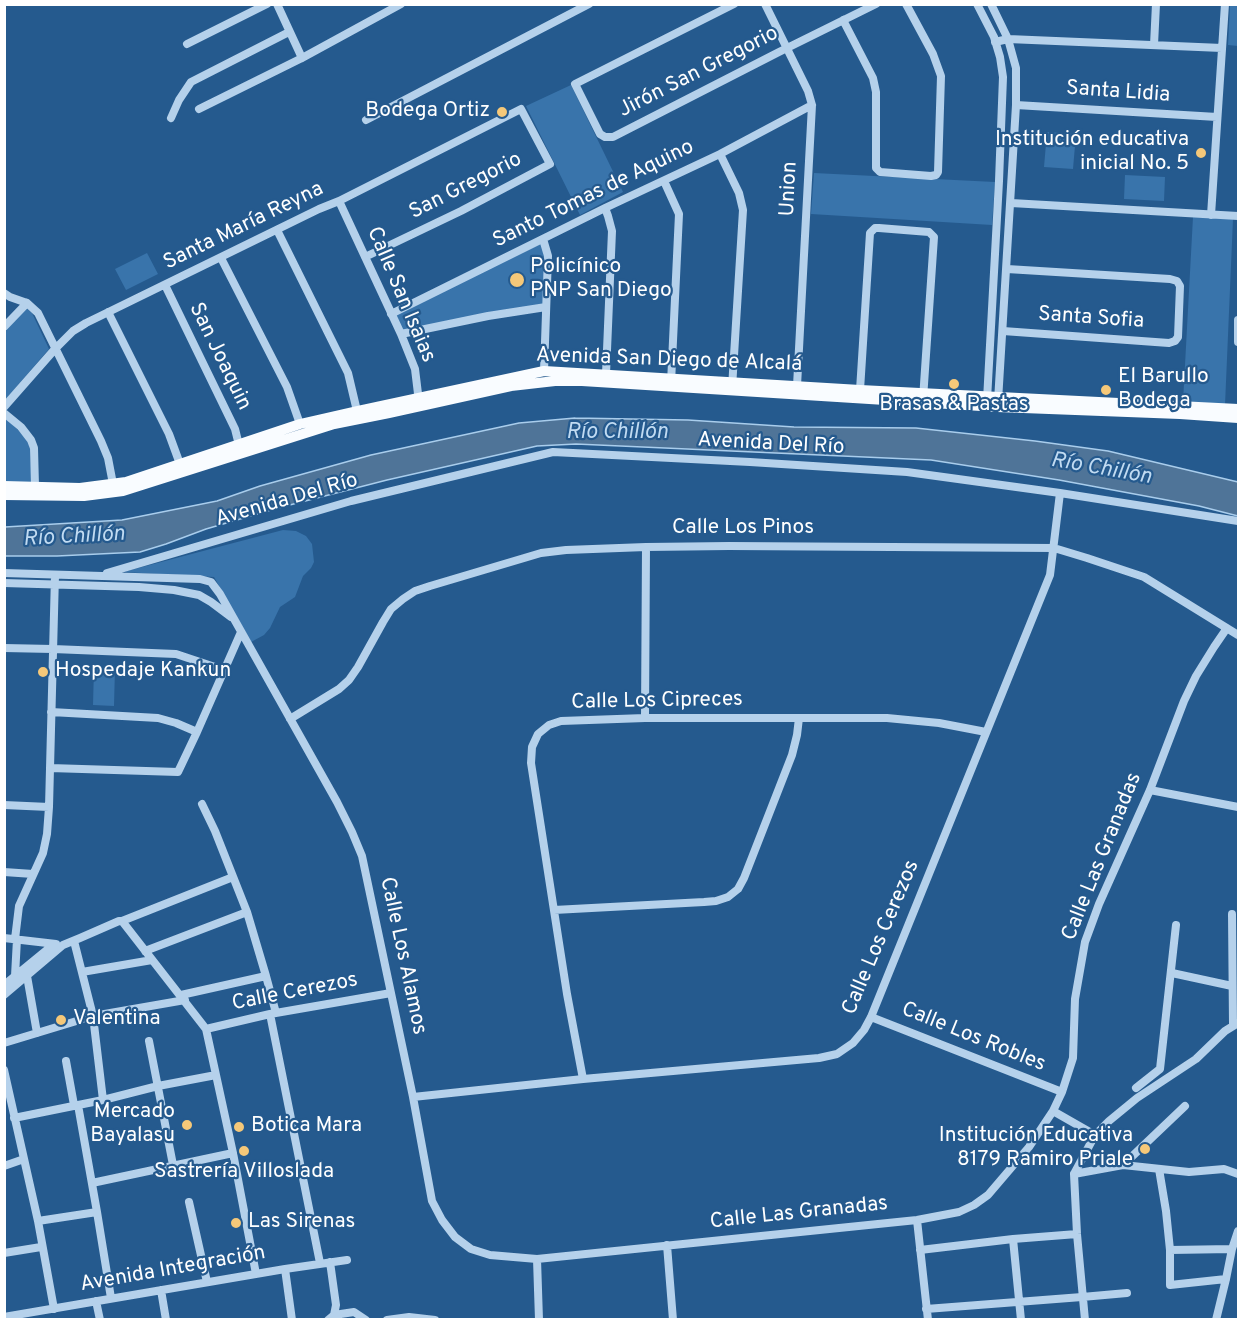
<!DOCTYPE html>
<html>
<head>
<meta charset="utf-8">
<style>
	body { margin:0 }
	#map { position:relative; width:1243px; height:1324px; overflow:hidden; background:#255a8e; font-family:Overpass,sans-serif }
	canvas { display:block }
	.frame { position:absolute; inset:0; border:6px solid #fff; pointer-events:none }
</style>
</head>
<body>
<div id="map">
<canvas width="1243" height="1324"></canvas>
<div class="frame"></div>
</div>
<script>
const ctx = document.querySelector('canvas').getContext('2d');
ctx.lineJoin = 'round';
function paint(path, color) { ctx.fillStyle = color; ctx.fill(path, 'evenodd'); }
const shape = rows => new Path2D(rows.map(r => 'M' + r).join(''));
function trace(path, color, width, dash) { ctx.strokeStyle = color; ctx.lineWidth = width; ctx.lineCap = dash ? 'butt' : 'round'; ctx.setLineDash(dash || []); ctx.stroke(path); }
function label(font, color, halo, rows, align = 'center') {
  ctx.font = font + ' Overpass,sans-serif'; ctx.lineWidth = 4.5; ctx.setLineDash([]); ctx.textBaseline = 'middle'; ctx.strokeStyle = halo; ctx.fillStyle = color; for (const [text, x, y, turn = 0] of rows) {
    ctx.save(); ctx.translate(x, y); ctx.rotate((+turn || 0) * Math.PI / 180); ctx.textAlign = isNaN(turn) ? turn : align; if (halo) ctx.strokeText(text, 0, 0); ctx.fillText(text, 0, 0); ctx.restore();
  }
}
paint(shape([
	[1230,5,1238,5,1238,46,1228,45],
	[571,85,623,192,580,215,526,106],
	[1047,132,1076,134,1073,169,1044,167],
	[814,173,995,182,992,225,811,214],
	[1125,175,1165,177,1164,201,1124,199],
	[1193,217,1233,219,1225,405,1183,402],
	[542,243,544,257,544,304,403,332,395,315],
	[147,253,158,274,126,290,115,269],
	[26,308,32,313,49,349,5,400,5,332],
	[4,416,28,440,30,448,32,483,5,483],
	[283,530,296,531,306,536,312,544,314,562,311,568,303,576,295,597,280,607,270,628,264,635,251,642,214,577,123,572],
	[94,668,115,668,114,706,93,705]
]), '#3974ab');
const water = shape([
	[575,418,688,420,794,427,916,428,1035,441,1108,451,1238,482,1238,516,1199,506,1059,480,931,460,576,444,537,446,387,480,278,508,206,529,166,544,140,552,57,556,5,556,5,527,122,520,217,501,260,486,371,455,519,423,575,418]
]);
paint(water, '#4f7498');
trace(water, '#a9cdec', 1.5);
trace(shape([
	[277,4,302,58],
	[734,4,575,84,600,134,605,137,613,137,779,52,876,4],
	[765,4,808,91,812,105,797,386],
	[977,4,994,37,1000,57,1003,77,999,181,987,400],
	[991,4,1008,39,1016,68,1016,105,998,401],
	[843,20,873,78,876,92,876,168,880,172,931,176,936,175,938,172,941,76,933,54,906,4],
	[995,42,1008,39,1222,48],
	[187,44,267,4],
	[1154,45,1156,4],
	[1016,105,1217,117],
	[199,109,302,58,401,4],
	[171,118,179,100,191,82,289,32],
	[366,120,589,4],
	[720,154,739,193,743,210,732,388],
	[664,181,679,214,671,383],
	[339,201,401,334,415,369,419,402],
	[1011,203,1238,216],
	[605,208,608,216,612,231,606,374],
	[1211,215,1225,4],
	[277,230,348,373,357,411],
	[543,239,548,256,544,371],
	[221,258,287,387,300,424],
	[165,285,235,429,239,445],
	[4,293,10,297,27,303,38,313,101,441,108,458,113,484],
	[108,312,169,434,180,464],
	[391,314,605,208,720,154,812,105],
	[1238,320,1238,342],
	[4,327,27,303],
	[1003,331,1169,343,1175,341,1178,337,1180,286,1177,281,1170,279,1007,269],
	[401,334,488,316,546,307],
	[860,390,870,233,875,228,879,228,929,232,934,237,923,399],
	[4,407,55,349,73,331,86,323,319,209,339,201,521,109,550,164,461,211,365,257],
	[4,413,21,427,31,440,34,448,35,486],
	[4,573,200,579,211,582,220,594,337,802,352,832,362,856,413,1097,432,1201,442,1220,455,1237,471,1249,490,1255,537,1259,917,1220,959,1212,974,1205,988,1195,1029,1147,1053,1111,1062,1092,1073,1058,1075,999,1085,942,1099,904,1150,790,1184,701,1196,676,1214,647,1227,628],
	[107,573,351,501,553,452,750,462,907,472,1060,493,1238,521],
	[4,583,139,587,174,590,199,595,211,602,231,617],
	[4,648,53,649,176,654,224,670],
	[51,712,158,718,176,723,197,732],
	[645,718,646,547],
	[290,719,339,689,349,680,358,667,383,622,391,609,403,599,415,591,430,586,541,553,566,550,646,547,729,546,1054,548,1087,558,1144,577,1238,635],
	[50,768,178,772,197,732,241,632],
	[1150,790,1238,807],
	[202,804,215,831,247,912,266,976,276,1013],
	[4,805,49,807],
	[4,872,33,874],
	[554,910,704,902,716,901,728,897,738,889,744,878,792,755,797,735,799,718],
	[1232,914,1233,1025],
	[122,921,206,1029,233,1153,256,1274],
	[4,938,56,944],
	[15,939,19,906,43,853,47,834,49,807,55,575],
	[74,941,93,1016,103,1100],
	[145,951,247,912],
	[82,972,152,960],
	[1172,973,1232,986],
	[15,976,17,939],
	[27,976,37,1033],
	[4,985,54,944],
	[4,995,63,945,80,938,119,921,122,921,233,877],
	[181,995,266,976],
	[270,1014,320,1263],
	[871,1017,1062,1092],
	[206,1029,270,1014,391,993],
	[149,1041,173,1165],
	[4,1043,93,1016,185,1000],
	[66,1061,74,1105],
	[4,1070,38,1221,54,1309],
	[583,1079,567,994,531,763,532,747,538,734,549,725,561,721,645,718,887,718,939,723,986,732],
	[1136,1088,1160,1069,1176,925],
	[413,1097,583,1079,819,1058,837,1054,853,1043,864,1030,871,1017,1050,575,1060,493],
	[78,1105,97,1212,111,1298],
	[1053,1111,1095,1135],
	[14,1118,103,1100,158,1086,216,1075],
	[1123,1165,1189,1172,1224,1169,1238,1174],
	[4,1166,24,1159],
	[1159,1169,1166,1211,1170,1250,1170,1285,1226,1279],
	[1074,1174,1123,1165,1185,1106],
	[92,1183,233,1153],
	[189,1202,207,1282],
	[917,1220,928,1320],
	[38,1221,97,1212],
	[1013,1239,1021,1320],
	[667,1245,673,1320],
	[920,1250,1013,1239,1077,1234],
	[1170,1250,1232,1249],
	[4,1253,41,1247],
	[537,1259,539,1320],
	[285,1269,292,1320],
	[161,1290,166,1320],
	[96,1301,100,1320],
	[926,1309,1082,1297,1127,1293],
	[334,1315,354,1312,366,1320],
	[4,1317,285,1269,347,1260],
	[328,1320,334,1315,336,1305,330,1262],
	[387,1320,409,1317,435,1320],
	[1085,1320,1077,1234,1074,1174,1095,1135,1109,1121,1137,1098,1196,1059,1225,1031,1238,1023],
	[1216,1320,1226,1279,1232,1249,1238,1231]
]), '#b5d1eb', 8);
trace(shape([
	[4,486,80,488,126,482,300,424,357,411,544,371,860,390,1238,409],
	[4,495,84,496,123,491,334,424,389,413,511,386,555,381,582,381,997,407,1180,414,1238,418]
]), '#f9fcff', 10);
for (const [x, y, r, color] of [
	[502,112,6,"#f5c879"],
	[1201,153,6,"#f5c879"],
	[517,280,8,"#f5c879"],
	[954,384,6,"#f5c879"],
	[1106,390,6,"#f5c879"],
	[43,672,6,"#f5c879"],
	[61,1020,6,"#f5c879"],
	[187,1125,6,"#f5c879"],
	[239,1127,6,"#f5c879"],
	[1145,1149,6,"#f5c879"],
	[244,1151,6,"#f5c879"],
	[236,1223,6,"#f5c879"]
]) { const dot = new Path2D(); dot.arc(x, y, r, 0, 2 * Math.PI); ctx.fillStyle = color; ctx.fill(dot); trace(dot, '#255a8e', 2); }
label('21px', '#fff', '#255a8e', [
	["Jirón San Gregorio",699,73,-27],
	["Santa Lidia",1118,93,4],
	["San Gregorio",466,187,-27],
	["Union",790,189,-87],
	["Santo Tomas de Aquino",594,195,-26],
	["Santa María Reyna",244,227,-26],
	["Calle San Isaias",400,295,67],
	["Santa Sofia",1091,319,4],
	["San Joaquin",219,357,64],
	["Avenida San Diego de Alcalá",669,361,2],
	["Avenida Del Río",771,445,3],
	["Avenida Del Río",287,501,-16],
	["Calle Los Pinos",743,529],
	["Calle Los Cipreces",657,702,-1],
	["Calle Las Granadas",1103,857,-68],
	["Calle Los Cerezos",882,938,-67],
	["Calle Los Alamos",402,956,78],
	["Calle Cerezos",295,993,-11],
	["Calle Los Robles",973,1038,22],
	["Calle Las Granadas",799,1214,-6],
	["Avenida Integración",173,1270,-10]
]);
label('21px', '#fff', '#255a8e', [
	["Bodega Ortiz",490,112,"right"],
	["Institución educativa",1189,141,"right"],
	["inicial No. 5",1189,165,"right"],
	["Policínico",530,268],
	["PNP San Diego",530,292],
	["El Barullo",1118,378],
	["Bodega",1118,402],
	["Brasas & Pastas",954,406,"center"],
	["Hospedaje Kankun",55,672],
	["Valentina",73,1020],
	["Mercado",175,1113,"right"],
	["Bayalasu",175,1137,"right"],
	["Botica Mara",251,1127],
	["Institución Educativa",1133,1137,"right"],
	["8179 Ramiro Priale",1133,1161,"right"],
	["Sastrería Villoslada",244,1173,"center"],
	["Las Sirenas",248,1223]
], 'left');
label('italic 22px', '#c1dbf2', '#255a8e', [
	["Río Chillón",617,434],
	["Río Chillón",1101,470,10],
	["Río Chillón",74,538,-3]
]);
</script>
</body>
</html>
